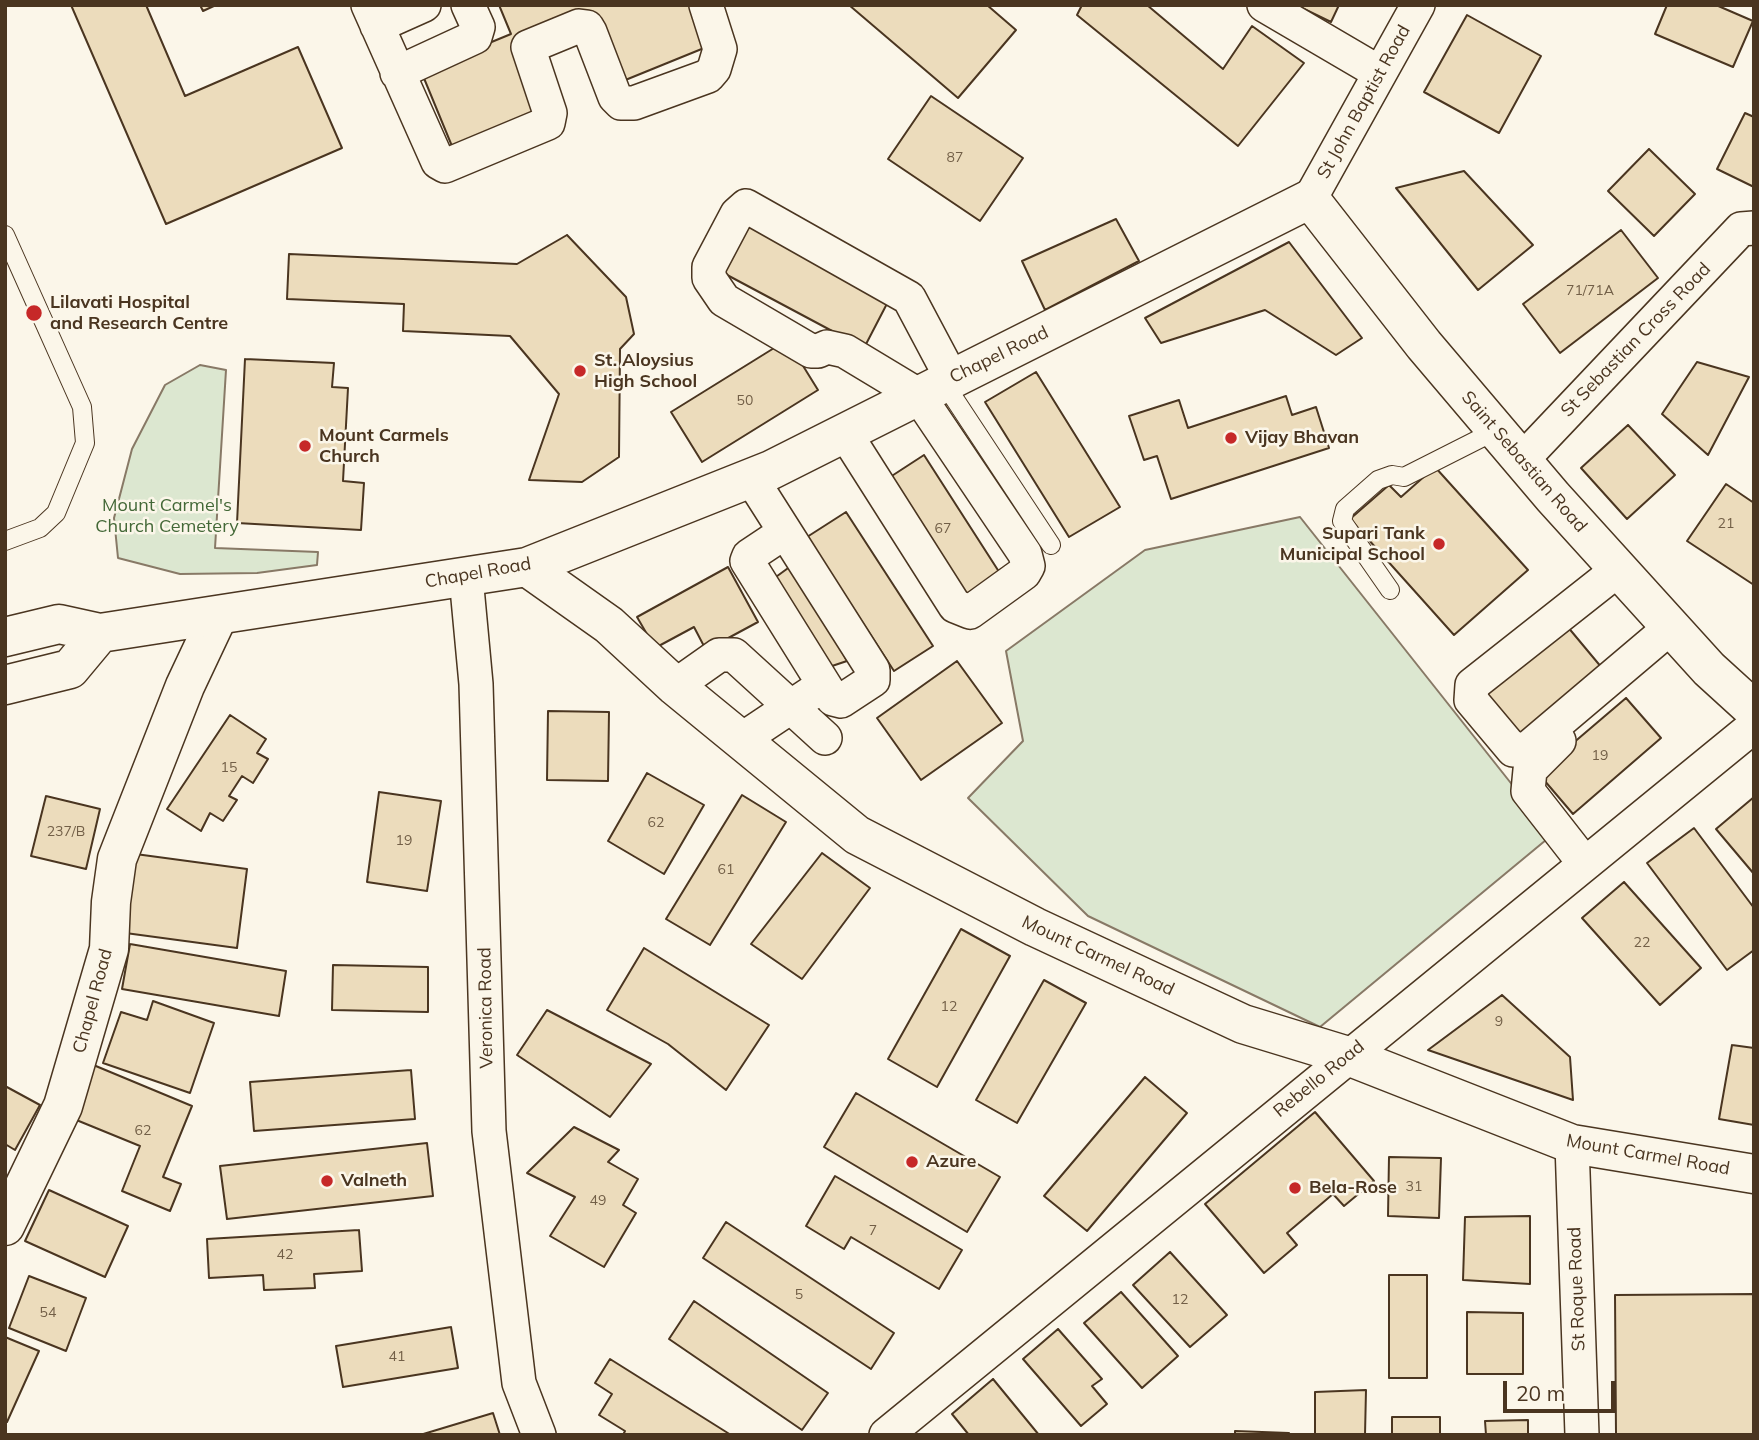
<!DOCTYPE html>
<html>
<head>
<meta charset="utf-8">
<style>
	body { margin:0 }
	#map { position:relative; width:1759px; height:1440px; overflow:hidden; background:#fbf6e9; font-family:Mulish,sans-serif }
	canvas { display:block }
	.frame { position:absolute; inset:0; border:7px solid #4a3520; pointer-events:none }
	.scale { position:absolute; left:1503px; top:1381px; width:112px; height:32px; box-sizing:border-box; border:4px solid #4a3520; border-top:0; padding-left:9px; font-size:21px; line-height:24px; white-space:nowrap; color:#4a3520; -webkit-text-stroke:5px #fbf6e9; paint-order:stroke }
</style>
</head>
<body>
<div id="map">
<canvas width="1759" height="1440"></canvas>
<div class="frame"></div>
<div class="scale">20 m</div>
</div>
<script>
const ctx = document.querySelector('canvas').getContext('2d');
ctx.lineJoin = 'round';
function paint(path, color) { ctx.fillStyle = color; ctx.fill(path, 'evenodd'); }
const shape = rows => new Path2D(rows.map(r => 'M' + r).join(''));
function trace(path, color, width, dash) { ctx.strokeStyle = color; ctx.lineWidth = width; ctx.lineCap = dash ? 'butt' : 'round'; ctx.setLineDash(dash || []); ctx.stroke(path); }
function label(font, color, halo, rows, align = 'center') {
  ctx.font = font + ' Mulish,sans-serif'; ctx.lineWidth = 5; ctx.setLineDash([]); ctx.textBaseline = 'middle'; ctx.strokeStyle = halo; ctx.fillStyle = color; for (const [text, x, y, turn = 0] of rows) {
    ctx.save(); ctx.translate(x, y); ctx.rotate((+turn || 0) * Math.PI / 180); ctx.textAlign = isNaN(turn) ? turn : align; if (halo) ctx.strokeText(text, 0, 0); ctx.fillText(text, 0, 0); ctx.restore();
  }
}
const green = shape([
	[200,365,226,370,215,548,318,552,317,565,257,573,180,574,118,558,114,518,132,449,165,385,200,365],
	[1300,517,1552,835,1320,1027,1088,916,968,798,1023,741,1006,651,1145,550,1300,517]
]);
paint(green, '#dce7d0');
trace(green, '#887966', 2);
const building = shape([
	[71,5,146,5,185,96,298,47,342,148,166,224,71,5],
	[200,5,216,5,203,11,200,5],
	[499,5,692,5,709,46,618,83,590,16,515,47,543,114,454,151,421,71,511,34,499,5],
	[849,5,987,5,1016,30,958,98,849,5],
	[1082,5,1147,5,1223,69,1252,26,1304,63,1238,146,1077,15,1082,5],
	[1296,5,1339,5,1331,22,1296,5],
	[1667,5,1716,5,1753,21,1733,67,1655,34,1667,5],
	[1467,15,1541,56,1499,133,1424,92,1467,15],
	[931,96,1023,158,980,221,888,159,931,96],
	[1745,113,1754,117,1754,187,1717,169,1745,113],
	[1649,149,1695,194,1654,236,1608,191,1649,149],
	[1464,171,1533,245,1478,290,1396,188,1464,171],
	[743,214,892,294,864,348,714,268,743,214],
	[1116,219,1139,261,1045,310,1022,261,1116,219],
	[1621,230,1658,278,1560,353,1523,304,1621,230],
	[567,235,626,297,634,334,620,349,619,457,582,482,529,480,559,394,510,336,403,331,404,304,287,299,289,254,517,264,567,235],
	[1289,242,1362,338,1336,355,1265,310,1161,343,1145,318,1289,242],
	[787,340,818,390,702,462,671,412,787,340],
	[245,359,334,363,332,387,348,388,343,481,364,483,361,530,237,523,245,359],
	[1697,362,1749,377,1708,455,1662,414,1697,362],
	[1036,372,1120,507,1069,537,985,402,1036,372],
	[1286,396,1292,415,1316,407,1329,448,1171,499,1157,456,1144,460,1129,416,1179,400,1188,428,1286,396],
	[1628,425,1675,475,1627,519,1581,468,1628,425],
	[924,455,1003,578,962,604,884,481,924,455],
	[1435,467,1528,570,1454,635,1350,519,1389,485,1401,497,1435,467],
	[1726,484,1754,503,1754,585,1687,541,1726,484],
	[846,512,933,646,894,671,807,537,846,512],
	[795,563,847,661,823,669,769,582,795,563],
	[728,567,758,622,706,650,694,627,655,648,637,617,728,567],
	[1562,620,1607,674,1519,745,1475,691,1562,620],
	[957,661,1002,723,921,780,877,718,957,661],
	[1626,698,1661,738,1573,814,1538,773,1626,698],
	[548,711,609,712,608,781,547,780,548,711],
	[230,715,266,739,257,753,268,759,253,783,242,776,229,796,237,800,223,821,210,813,201,831,167,809,230,715],
	[647,773,704,805,664,874,608,841,647,773],
	[379,792,441,801,427,891,367,882,379,792],
	[742,795,786,822,710,945,666,919,742,795],
	[46,796,100,809,86,869,31,856,46,796],
	[1754,797,1754,874,1716,829,1754,797],
	[1694,828,1754,908,1754,950,1727,970,1647,863,1694,828],
	[128,853,247,869,237,948,118,932,128,853],
	[822,853,870,888,802,979,751,944,822,853],
	[1624,882,1701,968,1660,1005,1582,918,1624,882],
	[961,929,1010,956,937,1087,888,1059,961,929],
	[130,944,286,971,279,1016,122,989,130,944],
	[644,948,769,1025,726,1090,668,1044,607,1010,644,948],
	[333,965,428,967,428,1012,332,1010,333,965],
	[1044,980,1086,1003,1017,1123,976,1100,1044,980],
	[1502,995,1570,1057,1573,1100,1428,1050,1502,995],
	[153,1001,214,1023,190,1093,103,1063,121,1012,147,1020,153,1001],
	[547,1010,651,1064,610,1117,517,1055,547,1010],
	[1732,1045,1754,1048,1754,1125,1719,1119,1732,1045],
	[91,1064,192,1106,163,1177,181,1184,170,1211,122,1191,140,1146,69,1117,91,1064],
	[411,1070,415,1119,254,1131,250,1082,411,1070],
	[1145,1077,1187,1113,1087,1231,1044,1196,1145,1077],
	[5,1086,40,1105,15,1150,5,1144,5,1086],
	[856,1093,1000,1177,967,1232,824,1147,856,1093],
	[1315,1112,1374,1181,1344,1206,1333,1194,1287,1233,1297,1245,1264,1273,1205,1204,1315,1112],
	[574,1127,619,1150,608,1162,638,1179,623,1205,636,1213,604,1267,550,1236,575,1197,527,1173,574,1127],
	[427,1143,433,1196,227,1219,220,1166,427,1143],
	[1389,1157,1441,1158,1439,1218,1388,1216,1389,1157],
	[835,1176,962,1250,939,1289,851,1237,844,1249,806,1226,835,1176],
	[49,1190,128,1226,105,1277,25,1241,49,1190],
	[1530,1216,1530,1284,1463,1280,1465,1217,1530,1216],
	[726,1222,894,1333,871,1369,703,1258,726,1222],
	[359,1230,362,1271,314,1274,315,1288,264,1290,263,1275,209,1278,207,1239,359,1230],
	[1170,1252,1227,1315,1190,1347,1133,1285,1170,1252],
	[1389,1275,1427,1275,1427,1378,1389,1378,1389,1275],
	[29,1276,86,1298,66,1351,9,1328,29,1276],
	[1121,1292,1178,1356,1142,1388,1084,1323,1121,1292],
	[1754,1294,1754,1435,1616,1435,1615,1295,1754,1294],
	[694,1301,828,1393,802,1430,669,1339,694,1301],
	[1467,1312,1523,1313,1523,1374,1467,1374,1467,1312],
	[451,1327,458,1368,343,1387,336,1346,451,1327],
	[1058,1329,1102,1379,1092,1386,1107,1404,1081,1426,1023,1359,1058,1329],
	[5,1337,39,1351,7,1422,5,1421,5,1337],
	[610,1359,731,1435,623,1435,625,1431,599,1415,612,1394,595,1383,610,1359],
	[993,1379,1039,1435,969,1435,952,1414,993,1379],
	[1366,1390,1365,1435,1315,1435,1315,1392,1366,1390],
	[493,1413,500,1435,420,1435,493,1413],
	[1392,1417,1440,1417,1440,1435,1392,1435,1392,1417],
	[1528,1420,1528,1435,1486,1435,1485,1421,1528,1420],
	[1235,1431,1289,1433,1289,1435,1235,1435,1235,1431]
]);
paint(building, '#ecdcbc');
trace(building, '#4a3520', 2);
const service = shape([
	[5,235,82,407,85,443,56,513,40,528,5,541],
	[944,383,1051,545],
	[1390,590,1342,521,1345,509,1378,480,1392,475,1404,477,1497,430]
]);
const minor = shape([
	[368,5,438,162,445,166,548,123,550,113,528,47,579,26,587,27,590,32,615,97,621,103,634,103,708,76,714,69,720,49,706,5],
	[1264,5,1380,73],
	[377,26,424,5],
	[397,73,475,37,478,27,468,5],
	[1310,199,1418,5],
	[845,433,955,606,970,612,1024,573,1028,566,1025,554,918,395,845,351,827,347,818,351,811,351,724,300,709,278,709,267,737,214,746,206,909,298,952,379],
	[1523,459,1741,229,1754,228],
	[751,478,873,670,873,680,841,701,833,699,747,561,749,556,785,532],
	[1619,569,1472,685,1471,700,1513,750,1528,748,1671,627],
	[466,577,476,684,489,1131,519,1383,539,1435],
	[675,686,719,655,734,655,825,738],
	[741,740,810,694],
	[1559,741,1530,770,1528,791,1585,864],
	[1572,1144,1582,1435],
	[886,1435,1754,726]
]);
const tertiary = shape([
	[5,1226,63,1106,109,949,111,902,117,859,185,686,218,616]
]);
const secondary = shape([
	[527,567,609,625,675,686,857,835,1035,927,1243,1024,1348,1056,1572,1144,1754,1174],
	[5,637,59,624,100,633,527,567,771,470,1310,199,1424,345,1553,497,1709,669,1754,710],
	[5,685,70,669,100,633]
]);
trace(service, '#4a3520', 20);
trace(minor, '#4a3520', 36);
trace(tertiary, '#4a3520', 41);
trace(secondary, '#4a3520', 41);
trace(service, '#fbf6e9', 18);
trace(minor, '#fbf6e9', 33);
trace(tertiary, '#fbf6e9', 38);
trace(secondary, '#fbf6e9', 38);
for (const [x, y, r, color] of [
	[34,313,9,"#c62828"],
	[580,371,7,"#c62828"],
	[1231,438,7,"#c62828"],
	[305,446,7,"#c62828"],
	[1439,544,7,"#c62828"],
	[912,1162,7,"#c62828"],
	[327,1181,7,"#c62828"],
	[1295,1188,7,"#c62828"]
]) { const dot = new Path2D(); dot.arc(x, y, r, 0, 2 * Math.PI); ctx.fillStyle = color; ctx.fill(dot); trace(dot, '#fbf6e9', 2.5); }
label('14px', '#725f47', null, [
	["87",955,158],
	["71/71A",1590,291],
	["50",745,401],
	["21",1726,524],
	["67",943,529],
	["19",1600,756],
	["15",229,768],
	["62",656,823],
	["237/B",66,832],
	["19",404,841],
	["61",726,870],
	["22",1642,943],
	["12",949,1007],
	["9",1499,1022],
	["62",143,1131],
	["31",1414,1187],
	["49",598,1201],
	["7",873,1231],
	["42",285,1255],
	["5",799,1295],
	["12",1180,1300],
	["54",48,1313],
	["41",397,1357]
]);
label('18px', '#4a3520', '#fbf6e9', [
	["St John Baptist Road",1364,102,-61],
	["St Sebastian Cross Road",1636,340,-46],
	["Chapel Road",999,355,-26],
	["Saint Sebastian Road",1524,462,49],
	["Chapel Road",478,573,-10],
	["Mount Carmel Road",1098,956,25],
	["Chapel Road",93,1001,-75],
	["Veronica Road",486,1008,-91],
	["Rebello Road",1319,1079,-39],
	["Mount Carmel Road",1648,1155,10],
	["St Roque Road",1577,1289,-92]
]);
label('bold 18px', '#4a3520', '#fbf6e9', [
	["Lilavati Hospital",50,303],
	["and Research Centre",50,324],
	["St. Aloysius",594,361],
	["High School",594,382],
	["Mount Carmels",319,436],
	["Church",319,457],
	["Vijay Bhavan",1245,438],
	["Supari Tank",1425,534,"right"],
	["Municipal School",1425,555,"right"],
	["Azure",926,1162],
	["Valneth",341,1181],
	["Bela-Rose",1309,1188]
], 'left');
label('18px', '#436837', '#fbf6e9', [
	["Mount Carmel's",167,506],
	["Church Cemetery",167,527]
]);
</script>
</body>
</html>
